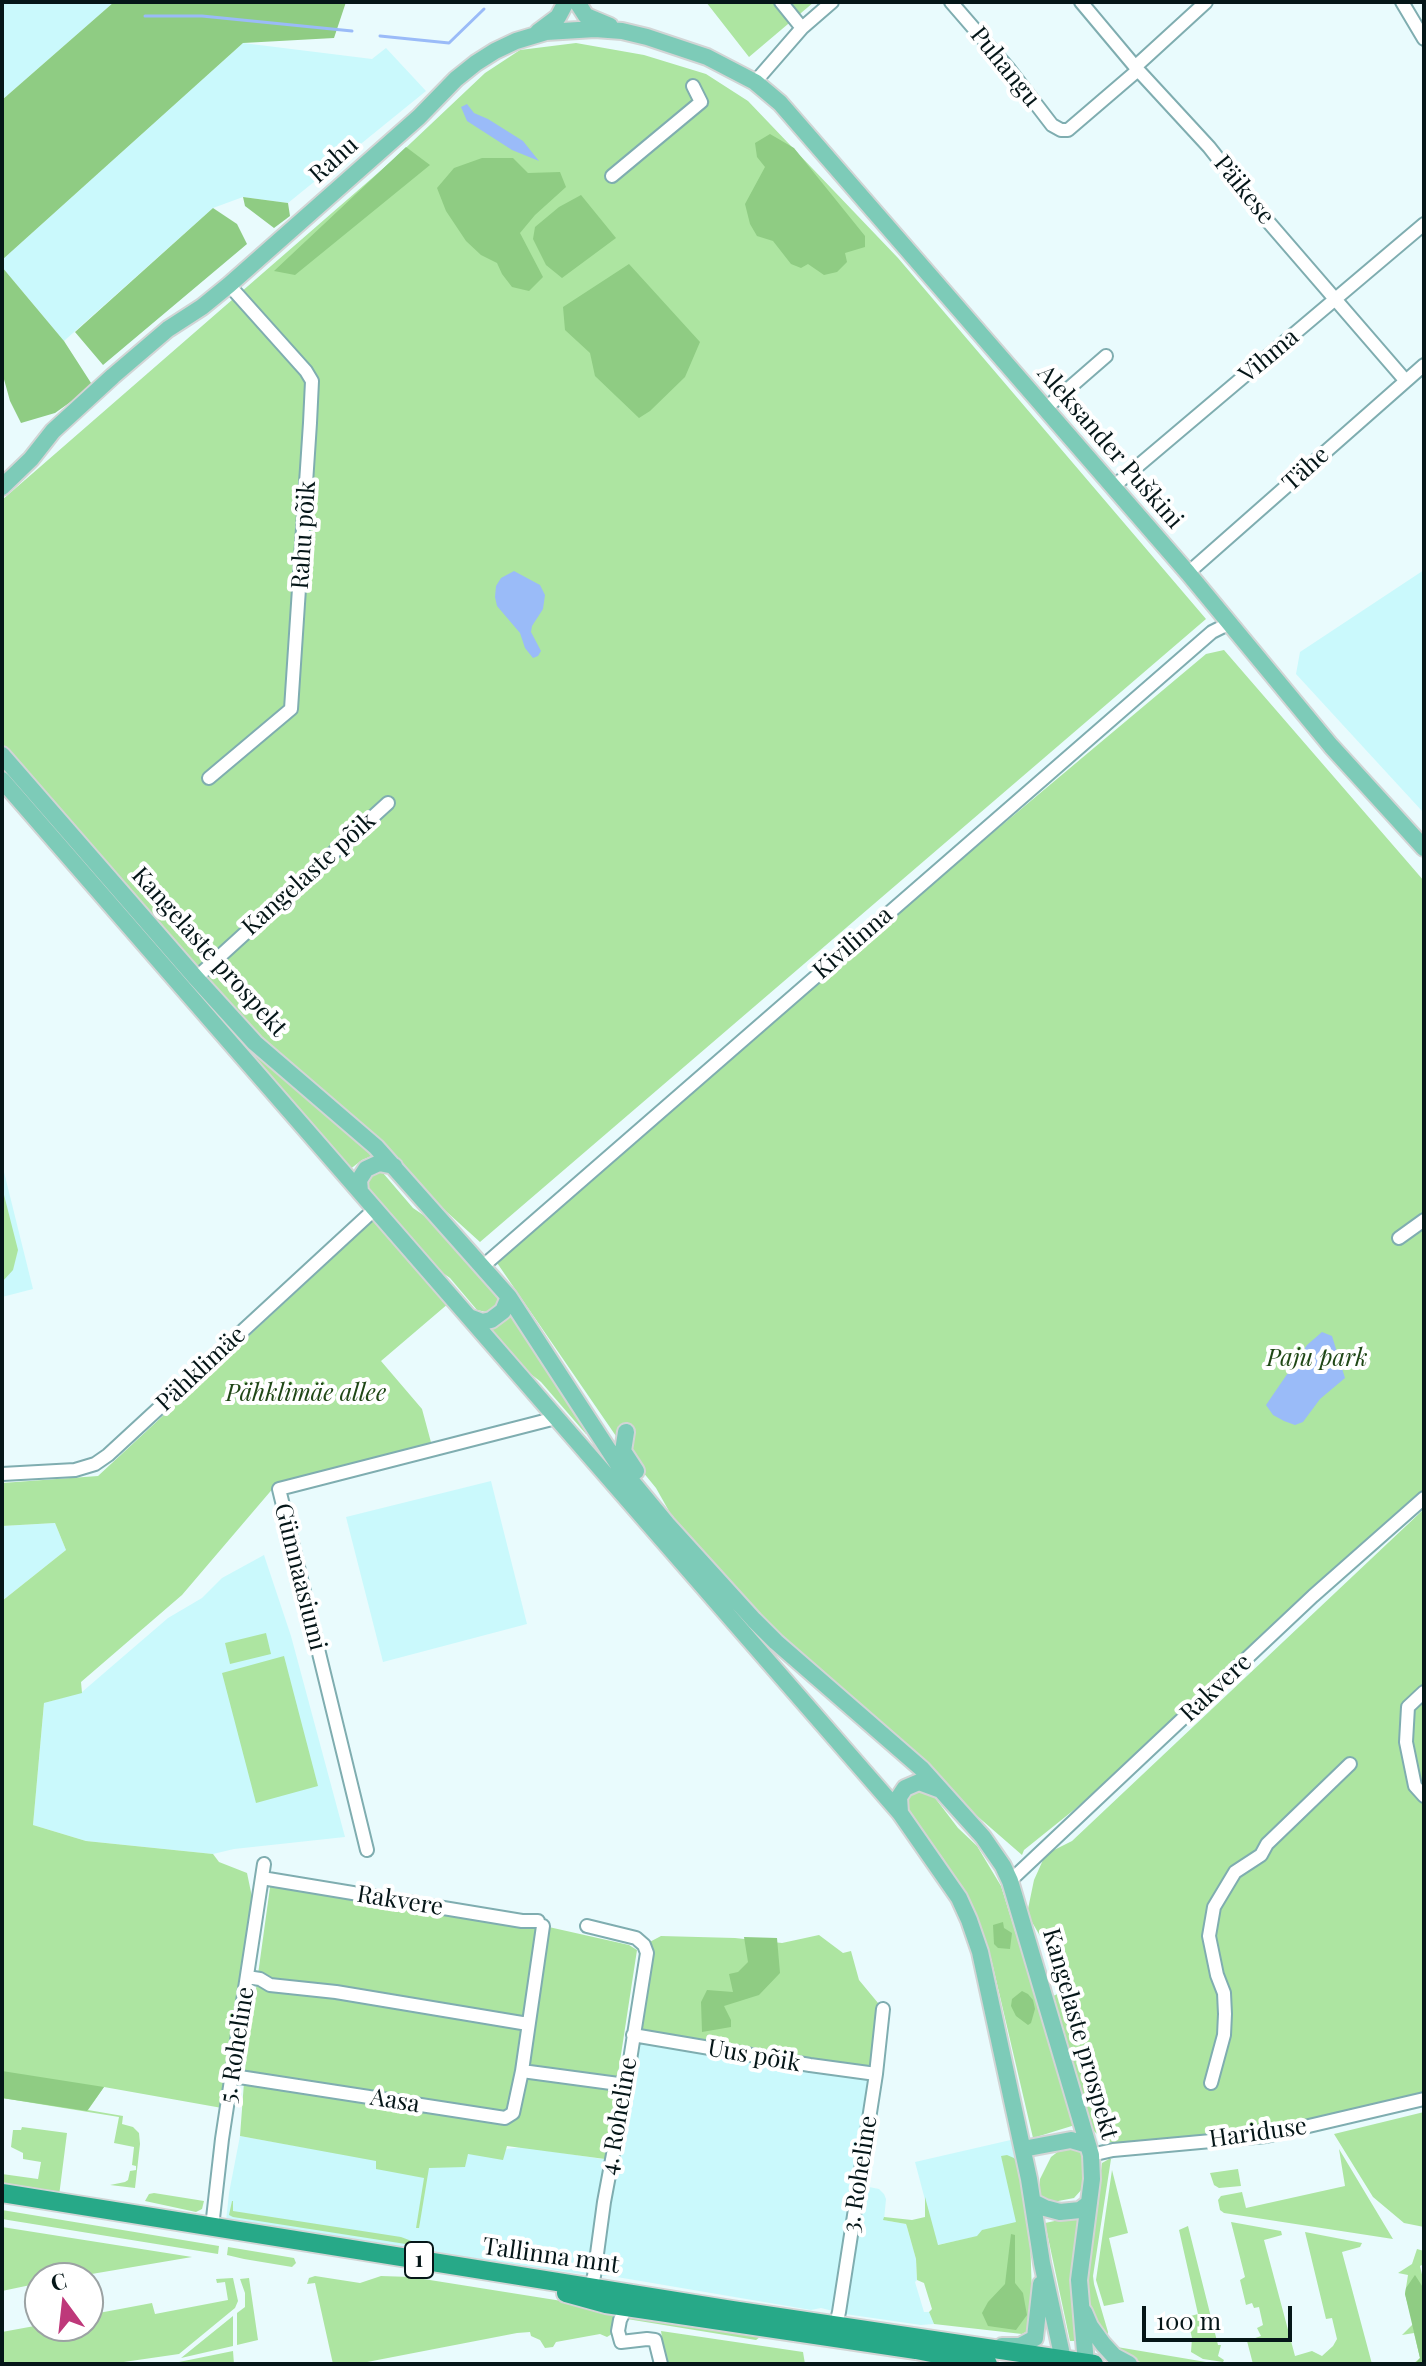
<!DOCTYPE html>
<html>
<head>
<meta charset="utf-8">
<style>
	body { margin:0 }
	#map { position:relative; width:1426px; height:2366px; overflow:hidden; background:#e9fbfd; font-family:"Playfair Display",serif }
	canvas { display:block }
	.frame { position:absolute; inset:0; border:4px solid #051618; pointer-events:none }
	.north { position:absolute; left:24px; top:2262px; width:80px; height:80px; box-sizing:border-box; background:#fff; border:2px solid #9ba2a3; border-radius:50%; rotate:345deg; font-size:22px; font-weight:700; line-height:32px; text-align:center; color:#051618 }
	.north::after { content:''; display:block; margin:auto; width:28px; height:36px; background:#be387a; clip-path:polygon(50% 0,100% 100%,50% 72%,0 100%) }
	.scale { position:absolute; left:1142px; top:2306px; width:150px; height:36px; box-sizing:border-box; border:4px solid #051618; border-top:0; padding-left:10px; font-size:24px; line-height:28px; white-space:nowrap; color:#051618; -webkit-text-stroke:6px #fff; paint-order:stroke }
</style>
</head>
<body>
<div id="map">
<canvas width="1426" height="2366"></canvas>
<div class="frame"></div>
<div class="north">С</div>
<div class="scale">100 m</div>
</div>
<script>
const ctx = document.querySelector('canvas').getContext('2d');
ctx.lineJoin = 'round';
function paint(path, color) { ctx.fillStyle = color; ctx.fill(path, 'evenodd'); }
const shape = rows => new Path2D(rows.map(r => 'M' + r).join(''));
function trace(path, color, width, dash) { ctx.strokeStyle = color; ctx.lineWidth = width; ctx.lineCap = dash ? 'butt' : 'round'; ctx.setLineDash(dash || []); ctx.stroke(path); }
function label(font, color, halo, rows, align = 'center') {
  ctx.font = font + ' "Playfair Display",serif'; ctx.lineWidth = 8; ctx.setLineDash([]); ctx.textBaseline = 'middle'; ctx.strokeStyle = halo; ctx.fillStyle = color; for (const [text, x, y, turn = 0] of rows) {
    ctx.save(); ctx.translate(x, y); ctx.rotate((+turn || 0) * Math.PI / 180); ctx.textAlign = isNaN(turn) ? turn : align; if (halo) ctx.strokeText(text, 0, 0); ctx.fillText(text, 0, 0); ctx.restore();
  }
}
paint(shape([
	[2,2,114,2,2,100],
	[243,43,372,59,386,48,426,91,288,203,243,197,213,208,64,341,2,267,2,260],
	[1424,570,1424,810,1422,811,1296,674,1300,652],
	[2,1164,33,1289,2,1297],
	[491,1481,527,1624,383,1662,346,1517],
	[55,1523,66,1550,2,1601,2,1526],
	[264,1555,291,1636,345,1837,234,1849,213,1854,86,1841,33,1825,44,1703,82,1692,168,1618,202,1598,222,1578],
	[633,2035,876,2074,859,2185,879,2189,884,2194,886,2199,884,2220,906,2224,907,2227,916,2259,917,2280,915,2282,924,2312,929,2312,934,2324,921,2325,845,2314,821,2308,811,2310,611,2276,594,2276,226,2221,229,2193,240,2136,370,2159,440,2158,522,2147,609,2160],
	[1015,2139,1028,2226,937,2245,915,2162]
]), '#caf9fc');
paint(shape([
	[706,2,814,2,749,57],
	[576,43,644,55,706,74,748,101,898,258,1206,619,480,1242,229,1015,2,748,2,500,394,159,485,73,520,50],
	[1224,650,1424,881,1424,1500,1075,1809,1024,1850,1022,1855,785,1649,674,1520,656,1488,629,1455,493,1257,686,1090,1206,654],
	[246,1045,374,1155,362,1160,349,1170,244,1048],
	[377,1170,383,1173,413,1208,432,1221,497,1296,498,1305,491,1313,477,1310,450,1278,433,1266,366,1189,364,1178],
	[2,1187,18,1250,13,1270,2,1282],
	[375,1219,449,1303,381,1361,422,1409,432,1446,275,1486,182,1595,81,1682,82,1693,44,1703,33,1825,86,1841,213,1854,219,1862,247,1873,252,1897,222,2108,104,2087,88,2110,123,2116,122,2124,133,2127,139,2133,140,2144,135,2188,110,2185,125,2182,128,2180,130,2171,136,2170,136,2166,132,2165,134,2147,114,2143,119,2117,2,2098,2,1601,66,1550,55,1523,2,1526,2,1483,98,1476],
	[512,1313,586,1433,586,1434,541,1382,518,1364,487,1329,505,1321],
	[1424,1509,1424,2093,1254,2134,1124,2143,1105,2142,1094,2131,1084,2105,1053,1996,1060,1993,1043,1941,1029,1917,1028,1909,1034,1880,1043,1860,1048,1853,1072,1841],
	[266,1633,271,1654,230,1664,225,1643],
	[284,1656,318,1786,256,1803,222,1673],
	[921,1789,932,1794,958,1828,977,1846,1001,1886,1075,2125,1033,2138,991,1958,966,1897,943,1858,906,1809,907,1795],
	[271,1880,522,1921,629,1945,637,1950,605,2159,507,2146,503,2160,468,2154,465,2167,429,2168,419,2228,416,2228,424,2178,376,2169,376,2161,240,2136,245,2069],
	[819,1935,843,1953,851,1951,859,1980,883,2009,876,2074,633,2035,644,1945,661,1936,735,1938,782,1943],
	[1424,2112,1424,2227,1404,2223,1373,2197,1334,2134],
	[22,2127,67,2133,59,2196,2,2187,2,2174,38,2179,41,2162,23,2159,23,2153,11,2147,13,2130,21,2130],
	[1064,2147,1081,2149,1086,2179,1083,2188,1074,2198,1048,2203,1042,2199,1039,2194,1040,2179,1051,2157],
	[1339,2149,1393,2239,1224,2213,1220,2210,1218,2200,1221,2196,1242,2192,1246,2208,1345,2186],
	[1007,2155,1014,2158,1019,2164,1030,2236,1033,2325,1030,2330,1022,2334,934,2324,929,2312,932,2309,924,2283,917,2280,916,2259,907,2227,906,2224,883,2220,884,2217,912,2220,925,2217,925,2197,938,2245,977,2236,982,2230,1016,2222,1001,2156],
	[1109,2159,1111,2159,1093,2276,1094,2284,1108,2332,1107,2340,1090,2314,1086,2286,1102,2163],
	[1238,2169,1241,2186,1219,2188,1214,2185,1210,2173],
	[1112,2170,1128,2233,1109,2238,1124,2302,1104,2306,1096,2280],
	[154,2193,204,2201,202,2209,196,2212,145,2201,149,2194],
	[232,2201,233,2201,233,2211,401,2237,417,2243,412,2245,233,2217,229,2215],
	[2,2210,219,2246,218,2254,2,2219],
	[1079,2216,1071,2269,1078,2341,1070,2341,1045,2223],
	[1231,2222,1281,2231,1282,2235,1264,2240,1295,2356,1312,2351,1322,2356,1333,2346,1337,2339,1332,2318,1326,2319,1305,2232,1362,2243,1360,2247,1342,2252,1372,2364,1253,2364,1247,2341,1261,2336,1257,2328,1263,2325,1259,2307,1254,2308,1252,2303,1246,2305,1240,2280,1245,2277],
	[1188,2226,1218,2345,1221,2345,1218,2356,1224,2360,1223,2362,1203,2359,1191,2352,1192,2338,1187,2317,1198,2314,1179,2230],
	[2,2227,192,2257,68,2278,40,2278,40,2283,2,2291],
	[228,2247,294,2258,296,2263,292,2267,244,2259,227,2255],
	[1417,2249,1424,2251,1424,2264,1420,2266,1424,2283,1424,2364,1413,2364,1420,2358,1414,2333,1402,2335,1413,2324,1405,2294,1408,2275,1398,2273,1412,2264],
	[315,2276,360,2283,381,2276,411,2277,612,2309,616,2314,615,2332,607,2337,600,2334,556,2342,553,2347,545,2348,540,2340,531,2336,530,2332,517,2333,362,2363,333,2364,315,2283,307,2284,309,2278],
	[233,2278,238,2301,235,2308,179,2354,110,2364,2,2364,2,2332,40,2325,88,2326,88,2315,152,2303,155,2314,228,2300,225,2282,217,2283,216,2279],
	[249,2278,258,2340,237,2345,237,2313,245,2307,245,2293,240,2279],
	[628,2314,756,2335,760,2337,756,2340,627,2319],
	[233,2316,233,2346,181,2358],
	[661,2331,803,2352,805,2364,666,2364],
	[1117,2347,1218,2364,1147,2364,1127,2358],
	[233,2351,234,2364,179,2364,179,2362]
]), '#ade5a1');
paint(shape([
	[114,2,346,2,334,38,243,43,2,260,2,100],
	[770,134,794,148,865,236,865,247,845,253,847,262,837,272,824,275,808,264,801,268,791,264,773,241,757,236,750,224,745,204,765,167,757,157,755,143],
	[406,147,430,165,295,275,274,271],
	[482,158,513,158,528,173,560,172,566,187,535,215,520,233,543,277,529,291,512,287,502,274,497,263,481,255,466,241,446,211,437,188,454,168],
	[581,195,616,238,562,278,546,265,533,239,535,227,559,207],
	[243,197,288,203,290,216,274,228,245,206],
	[213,208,237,224,247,244,103,365,75,332],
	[629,264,700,342,685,377,650,411,639,418,595,376,590,353,565,330,563,307],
	[2,267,64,341,93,386,55,413,21,423,10,401,2,372],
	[1003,1922,1004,1928,1012,1933,1010,1949,998,1948,994,1944,993,1925],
	[744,1937,777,1938,780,1973,759,1995,724,2006,731,2020,731,2027,702,2032,701,2002,707,1990,733,1992,729,1974,738,1972,748,1962],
	[1022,1991,1028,1994,1033,2000,1035,2009,1031,2023,1028,2025,1016,2016,1011,2006,1012,1999],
	[2,2071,104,2087,87,2111,2,2098],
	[1011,2234,1015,2235,1015,2283,1023,2293,1027,2315,1016,2330,988,2326,982,2313,988,2302,1005,2284],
	[1415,2275,1424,2289,1424,2364,1415,2364,1420,2358,1405,2294,1406,2288]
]), '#8fcc83');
paint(shape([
	[467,104,474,113,488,119,523,141,539,161,512,150,467,121,461,107],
	[514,571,540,585,545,595,543,609,532,626,531,632,541,651,538,656,533,658,525,648,520,633,497,606,495,597,496,586,501,578],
	[1322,1332,1332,1336,1345,1378,1320,1399,1303,1422,1295,1425,1284,1421,1273,1415,1266,1405,1307,1345]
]), '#9abbf8');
trace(shape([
	[145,16,202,16,352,31],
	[380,36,449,43,484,9]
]), '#9abbf8', 3);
const minor = shape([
	[781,2,802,28],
	[951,2,1009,69,1052,125,1061,130,1068,130,1138,70],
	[1081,2,1138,70,1209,147,1265,218,1405,380],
	[1402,2,1424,39],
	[1135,67,1206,2],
	[755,82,802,28,832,2],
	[612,176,701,102,693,86],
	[1045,409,1106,356],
	[1113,487,1424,224],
	[1188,573,1424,365],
	[209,778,291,709,310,423,312,381,306,371,229,285],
	[196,978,388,803],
	[1399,1238,1424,1220],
	[482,1267,1212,632,1228,624],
	[2,1474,75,1470,95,1464,108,1455,375,1209],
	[1424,1692,1408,1707,1406,1742,1415,1786,1424,1796],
	[367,1850,279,1489,556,1418],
	[262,1878,522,1921,538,1921],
	[1010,1881,1313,1596,1424,1498],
	[543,1926,522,2071,626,2085],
	[587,1926,636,1938,644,1945,647,1953,626,2085,604,2202,594,2276,589,2291],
	[247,1977,260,1979,270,1985,336,1992,528,2024],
	[633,2035,810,2065,876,2074],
	[233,2076,505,2118,513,2113,522,2071],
	[1211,2083,1224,2035,1225,2014,1224,1993,1217,1975,1209,1936,1214,1907,1235,1872,1261,1855,1267,1844,1350,1764],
	[1091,2155,1113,2150,1266,2136,1424,2099],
	[212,2227,222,2139,264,1864],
	[627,2306,620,2320,618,2331,621,2342,647,2339,655,2340,661,2364],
	[834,2332,839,2312,876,2074,883,2009]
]);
const major = shape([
	[577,2,586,16,610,26],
	[538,32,558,17,566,2],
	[2,487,31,459,53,431,113,376,168,329,202,307,229,285,419,117,456,79,476,63,495,51,516,41,546,32,595,29,622,31,647,37,707,57,755,82,780,103,1188,573,1331,746,1424,848],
	[2,755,196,978,255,1043,376,1147,509,1297,619,1466,667,1524,754,1620,776,1642,922,1769,983,1837,1003,1866,1010,1881,1091,2155,1092,2179,1079,2280,1086,2364],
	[2,780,900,1813,959,1898,969,1920,980,1952,1029,2179,1042,2263,1064,2364],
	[360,1192,359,1180,366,1169,379,1163,394,1166],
	[469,1317,482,1322,491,1320,503,1311,509,1297],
	[626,1432,623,1451,636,1471],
	[900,1813,899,1797,905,1788,919,1782,938,1789],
	[1023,2149,1071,2140,1088,2145],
	[1033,2202,1045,2208,1060,2212,1080,2210,1089,2203],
	[1084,2312,1090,2326,1103,2344,1114,2356,1129,2364],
	[1002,2346,1020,2346,1035,2338,1041,2284]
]);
const highway = shape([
	[2,2193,732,2310,1094,2364],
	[566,2293,606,2304,916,2350,988,2364]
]);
trace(minor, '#7fadb0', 16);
trace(major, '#d2d5d5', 20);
trace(highway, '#d2d5d5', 22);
trace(minor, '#fff', 12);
trace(major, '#7dcbb8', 16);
trace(highway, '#27a988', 18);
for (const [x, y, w] of [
	[419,2260,28]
]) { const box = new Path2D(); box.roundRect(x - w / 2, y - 18, w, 36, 6); ctx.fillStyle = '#fff'; ctx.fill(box); trace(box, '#051618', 2); }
label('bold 22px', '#051618', null, [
	["1",419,2260]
]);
label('24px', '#051618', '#fff', [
	["Puhangu",1005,67,51],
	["Rahu",334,160,-42],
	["Päikese",1244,190,51],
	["Vihma",1269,356,-40],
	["Aleksander Puškini",1110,447,49],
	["Tähe",1306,469,-42],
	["Rahu põik",304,535,-86],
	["Kangelaste põik",309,874,-42],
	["Kivilinna",853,943,-41],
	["Kangelaste prospekt",209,952,48],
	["Pähklimäe",201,1369,-43],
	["Gümnaasiumi",300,1577,76],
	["Rakvere",1216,1688,-43],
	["Rakvere",400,1901,9],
	["Kangelaste prospekt",1080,2034,74],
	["5. Roheline",237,2045,-81],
	["Uus põik",754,2056,10],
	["Aasa",395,2101,9],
	["4. Roheline",619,2116,-80],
	["Hariduse",1258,2133,-8],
	["3. Roheline",860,2174,-81],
	["Tallinna mnt",551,2256,8]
]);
label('italic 24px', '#1f4716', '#fff', [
	["Paju park",1317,1359],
	["Pähklimäe allee",306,1394]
]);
</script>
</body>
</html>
